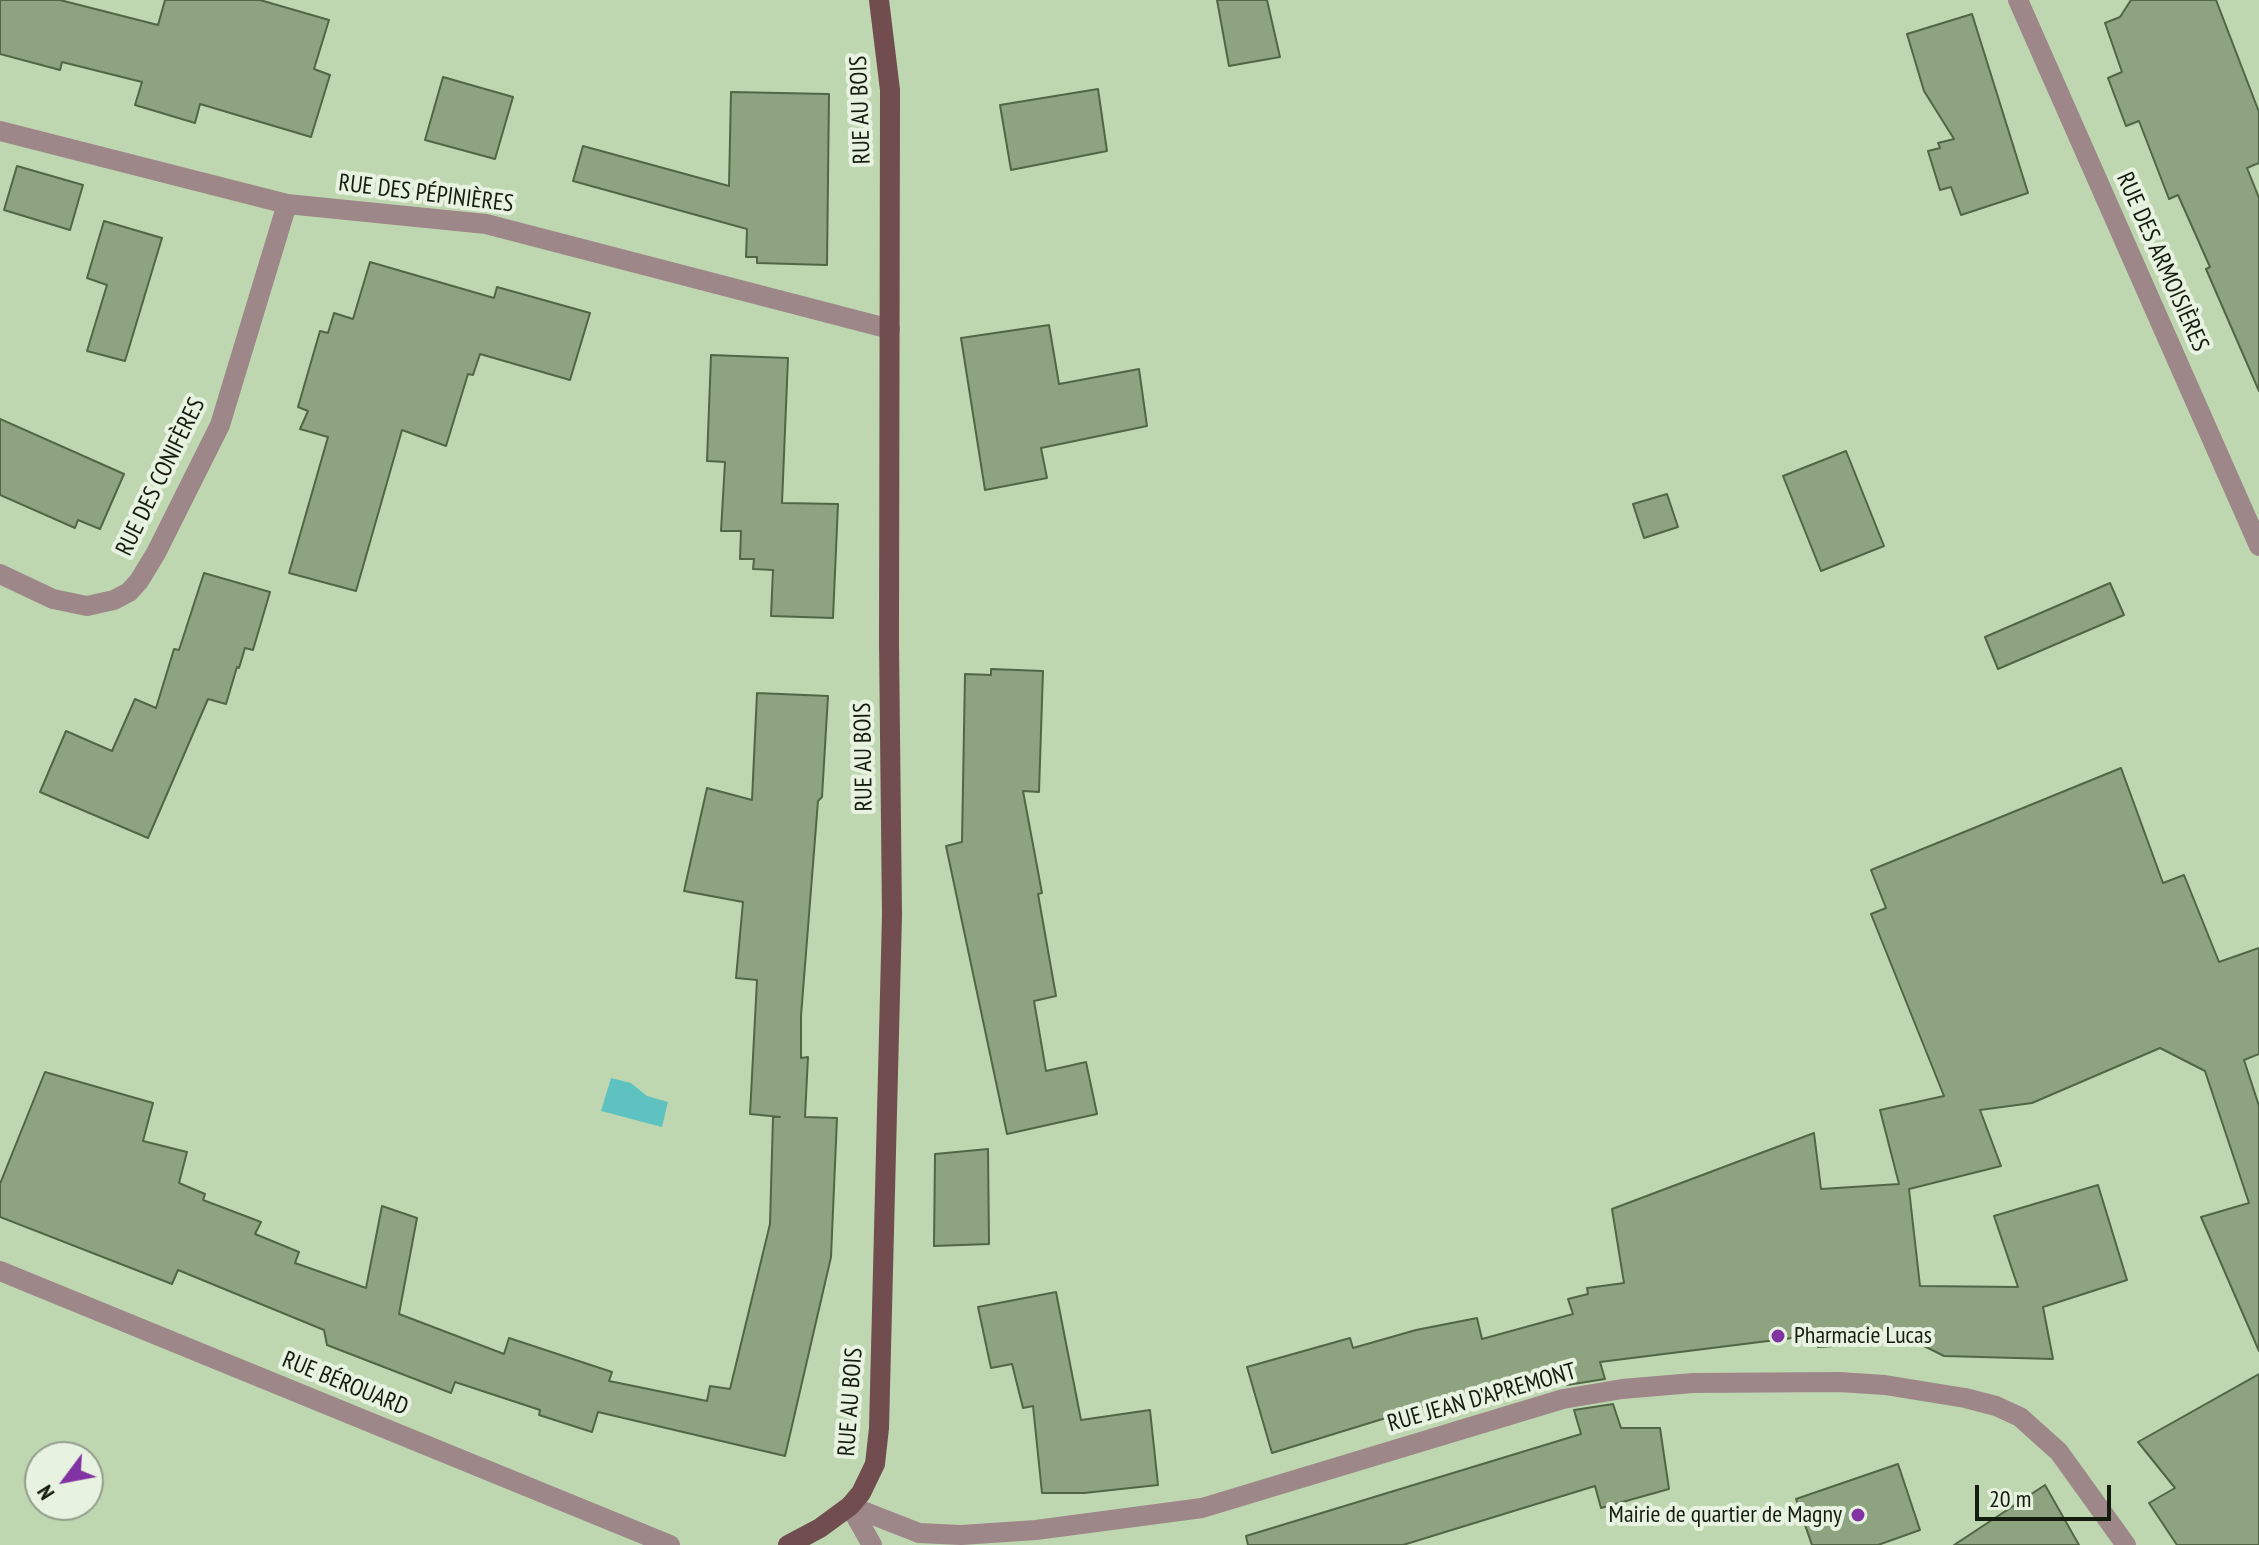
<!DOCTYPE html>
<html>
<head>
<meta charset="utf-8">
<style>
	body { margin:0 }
	#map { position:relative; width:2259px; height:1545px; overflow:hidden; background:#bfd7b1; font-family:"PT Sans Narrow",sans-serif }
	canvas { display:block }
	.north { position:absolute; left:24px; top:1441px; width:80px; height:80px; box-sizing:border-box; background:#e7f3e0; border:2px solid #939d8c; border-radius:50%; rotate:238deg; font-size:22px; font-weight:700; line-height:32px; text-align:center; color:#141c0f }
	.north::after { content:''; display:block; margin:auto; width:28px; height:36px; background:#8233a3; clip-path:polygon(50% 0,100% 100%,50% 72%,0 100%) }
	.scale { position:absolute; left:1975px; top:1485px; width:136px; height:36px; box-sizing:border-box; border:4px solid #141c0f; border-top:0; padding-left:10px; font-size:24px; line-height:28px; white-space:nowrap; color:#141c0f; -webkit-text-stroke:6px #e7f3e0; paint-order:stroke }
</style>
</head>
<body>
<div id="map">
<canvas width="2259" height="1545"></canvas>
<div class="north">N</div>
<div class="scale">20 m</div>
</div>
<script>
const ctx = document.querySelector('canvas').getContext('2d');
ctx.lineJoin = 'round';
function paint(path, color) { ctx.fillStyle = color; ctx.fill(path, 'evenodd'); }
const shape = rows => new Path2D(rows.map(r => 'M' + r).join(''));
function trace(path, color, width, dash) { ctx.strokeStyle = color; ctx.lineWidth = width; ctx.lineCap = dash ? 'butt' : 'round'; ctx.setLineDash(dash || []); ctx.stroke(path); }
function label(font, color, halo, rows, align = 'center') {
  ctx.font = font + ' "PT Sans Narrow",sans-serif'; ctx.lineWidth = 8; ctx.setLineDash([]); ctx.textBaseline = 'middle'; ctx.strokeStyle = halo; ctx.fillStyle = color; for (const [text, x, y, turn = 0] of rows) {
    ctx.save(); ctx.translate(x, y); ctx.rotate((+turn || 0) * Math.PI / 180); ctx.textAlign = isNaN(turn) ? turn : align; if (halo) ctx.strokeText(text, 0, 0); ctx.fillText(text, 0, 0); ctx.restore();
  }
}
paint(shape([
	[611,1078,631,1083,647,1096,668,1102,662,1127,601,1111]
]), '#5ec2c0');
const building = shape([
	[0,0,60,0,158,25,165,0,260,0,329,20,314,69,330,75,311,137,200,104,195,123,135,105,142,82,62,62,60,70,0,54,0,0],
	[1217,0,1267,0,1280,57,1229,66,1217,0],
	[2131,0,2216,0,2259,112,2259,163,2247,168,2259,198,2259,391,2206,269,2210,267,2178,195,2169,199,2139,121,2126,126,2108,78,2122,72,2105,23,2120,17,2131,0],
	[1972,14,2028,193,1961,215,1951,187,1940,190,1928,151,1940,148,1938,143,1954,139,1924,91,1907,34,1972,14],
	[443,77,513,97,495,159,425,140,443,77],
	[1098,89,1107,151,1011,170,1000,105,1098,89],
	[731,92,829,94,827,265,757,263,757,257,746,257,747,229,573,181,583,146,729,186,731,92],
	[17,166,83,185,70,230,4,210,17,166],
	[104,221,162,238,125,361,87,351,107,285,87,278,104,221],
	[370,262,494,298,497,287,590,313,570,380,480,354,473,375,468,374,446,446,402,430,356,591,289,573,328,437,300,429,308,411,298,407,320,331,328,333,334,313,353,319,370,262],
	[1049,325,1059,384,1139,369,1147,426,1041,448,1047,478,985,490,961,338,1049,325],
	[711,355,788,358,782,503,838,504,833,618,771,616,773,570,753,569,754,559,740,559,741,531,721,531,725,462,707,461,711,355],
	[0,419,124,474,100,529,78,520,75,528,0,495,0,419],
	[1846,451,1884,546,1821,571,1783,476,1846,451],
	[1667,494,1678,527,1644,538,1633,504,1667,494],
	[204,573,270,592,253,650,245,648,239,668,237,667,226,704,208,699,148,838,40,792,66,731,112,751,135,699,156,708,174,649,179,650,204,573],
	[2110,583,2124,615,1998,669,1985,637,2110,583],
	[991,669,1043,671,1039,792,1023,791,1042,893,1038,894,1056,996,1034,1001,1046,1071,1086,1062,1097,1114,1007,1134,946,846,962,842,965,674,991,675,991,669],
	[757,693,828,696,822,797,818,801,801,1016,801,1058,808,1057,805,1117,837,1118,831,1257,785,1456,598,1412,592,1432,539,1415,540,1410,455,1382,451,1393,327,1345,324,1330,178,1270,172,1284,0,1217,0,1184,45,1072,153,1103,143,1141,187,1152,179,1183,205,1194,203,1200,261,1222,255,1234,299,1252,295,1263,366,1288,382,1206,417,1218,399,1314,504,1354,509,1338,612,1372,609,1381,707,1401,710,1386,730,1389,770,1224,773,1117,780,1117,750,1114,757,980,736,978,743,902,684,891,707,788,752,800,757,693],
	[2121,768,2163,883,2184,875,2219,962,2259,948,2259,1054,2244,1060,2259,1106,2259,1351,2201,1217,2249,1203,2205,1071,2160,1048,2032,1103,1980,1110,2001,1166,1909,1189,1920,1286,2018,1287,1994,1216,2098,1185,2127,1280,2043,1307,2053,1359,1944,1356,1914,1341,1818,1347,1816,1335,1600,1362,1605,1379,1567,1385,1563,1370,1490,1386,1272,1453,1247,1367,1350,1338,1353,1348,1416,1330,1477,1318,1482,1339,1573,1314,1568,1299,1588,1294,1587,1288,1624,1283,1612,1209,1814,1133,1821,1189,1899,1184,1880,1110,1944,1096,1871,914,1886,908,1871,870,2121,768],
	[988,1149,989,1244,934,1246,935,1154,988,1149],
	[1056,1292,1081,1420,1150,1410,1158,1485,1084,1493,1042,1493,1033,1406,1023,1408,1012,1364,991,1368,978,1307,1056,1292],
	[2259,1374,2259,1545,2177,1545,2149,1503,2175,1488,2138,1442,2259,1374],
	[1613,1404,1621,1428,1660,1428,1669,1489,1601,1508,1595,1486,1403,1545,1248,1545,1246,1536,1581,1434,1574,1410,1613,1404],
	[1898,1464,1920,1530,1878,1545,1812,1545,1796,1499,1898,1464],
	[2045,1485,2079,1545,1954,1545,2045,1485]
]);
paint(building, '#8ea480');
trace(building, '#516645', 2);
trace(shape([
	[2018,0,2259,546],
	[0,131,287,204,486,224,890,329],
	[0,574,53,599,87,606,114,600,129,592,139,581,156,553,220,425,287,204],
	[0,1271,670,1545],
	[850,1506,919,1533,961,1535,1036,1530,1202,1508,1563,1399,1622,1389,1693,1383,1839,1382,1885,1385,1965,1398,1996,1406,2020,1417,2059,1452,2126,1545],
	[850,1506,872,1545]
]), '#9d8789', 20);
trace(shape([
	[788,1545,820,1528,850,1506,861,1493,875,1464,879,1428,892,915,889,644,890,90,879,0]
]), '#714d50', 20);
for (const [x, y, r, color] of [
	[1778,1336,8,"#8233a3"],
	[1858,1515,8,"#8233a3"]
]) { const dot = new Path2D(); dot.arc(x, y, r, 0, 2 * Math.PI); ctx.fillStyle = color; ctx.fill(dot); trace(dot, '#e7f3e0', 3); }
label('24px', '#141c0f', '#e7f3e0', [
	["RUE AU BOIS",861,110,-92],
	["RUE DES PÉPINIÈRES",426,194,7],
	["RUE DES ARMOISIÈRES",2162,262,66],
	["RUE DES CONIFÈRES",161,477,-64],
	["RUE AU BOIS",864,757,-91],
	["RUE BÉROUARD",345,1384,22],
	["RUE JEAN D'APREMONT",1482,1398,-16],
	["RUE AU BOIS",851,1402,-86]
]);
label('24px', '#141c0f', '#e7f3e0', [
	["Pharmacie Lucas",1794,1336],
	["Mairie de quartier de Magny",1842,1515,"right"]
], 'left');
</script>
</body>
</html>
